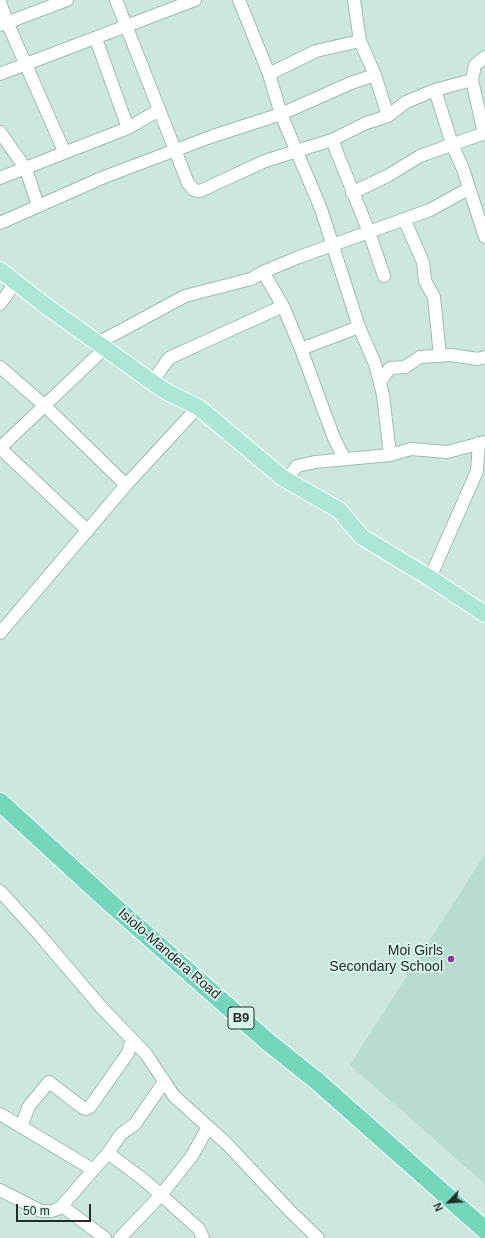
<!DOCTYPE html>
<html>
<head>
<meta charset="utf-8">
<style>
	body { margin:0 }
	#map { position:relative; width:485px; height:1238px; overflow:hidden; background:#cbe7de; font-family:Helvetica,sans-serif }
	canvas { display:block }
	.north { position:absolute; left:429px; top:1182px; width:40px; height:40px; -webkit-text-stroke:3px #d8f4eb; paint-order:stroke; rotate:245deg; font-size:11px; font-weight:700; line-height:16px; text-align:center; color:#232e2a }
	.north::after { content:''; display:block; margin:auto; width:14px; height:18px; background:#232e2a; clip-path:polygon(50% 0,100% 100%,50% 72%,0 100%) }
	.scale { position:absolute; left:16px; top:1204px; width:75px; height:18px; box-sizing:border-box; border:2px solid #232e2a; border-top:0; padding-left:5px; font-size:12px; line-height:14px; white-space:nowrap; color:#232e2a; -webkit-text-stroke:3px #d8f4eb; paint-order:stroke }
</style>
</head>
<body>
<div id="map">
<canvas width="485" height="1238"></canvas>
<div class="north">N</div>
<div class="scale">50 m</div>
</div>
<script>
const ctx = document.querySelector('canvas').getContext('2d');
ctx.lineJoin = 'round';
function paint(path, color) { ctx.fillStyle = color; ctx.fill(path, 'evenodd'); }
const shape = rows => new Path2D(rows.map(r => 'M' + r).join(''));
function trace(path, color, width, dash) { ctx.strokeStyle = color; ctx.lineWidth = width; ctx.lineCap = dash ? 'butt' : 'round'; ctx.setLineDash(dash || []); ctx.stroke(path); }
function label(font, color, halo, rows, align = 'center') {
  ctx.font = font + ' Helvetica,sans-serif'; ctx.lineWidth = 4; ctx.setLineDash([]); ctx.textBaseline = 'middle'; ctx.strokeStyle = halo; ctx.fillStyle = color; for (const [text, x, y, turn = 0] of rows) {
    ctx.save(); ctx.translate(x, y); ctx.rotate((+turn || 0) * Math.PI / 180); ctx.textAlign = isNaN(turn) ? turn : align; if (halo) ctx.strokeText(text, 0, 0); ctx.fillText(text, 0, 0); ctx.restore();
  }
}
paint(shape([
	[485,854,485,1184,350,1065]
]), '#b8dccf');
const minor = shape([
	[116,0,188,183,194,190,200,191,265,161,332,140,366,123,388,116,406,102,435,90,472,80,475,65,485,57],
	[239,0,269,74,281,114,321,209,359,327,375,364,383,395,390,455],
	[354,0,360,41,375,75,388,116],
	[0,2,7,22,64,151],
	[1,25,67,0],
	[96,39,128,128],
	[0,74,195,0],
	[269,74,316,51,360,41],
	[435,90,452,144,463,169,485,237],
	[0,132,26,169,38,206],
	[332,140,369,232,384,276],
	[0,178,128,128,159,110],
	[352,193,389,175,420,156,482,134,483,129,472,80],
	[404,219,423,262,425,281,434,297,440,356],
	[0,223,104,177,213,136,281,114,351,83,375,75],
	[263,272,283,306,301,349,334,438,344,458],
	[0,304,16,282],
	[98,343,185,296,251,279,263,272,299,257,430,210,468,189],
	[301,349,359,327],
	[0,367,44,405,126,485],
	[152,382,169,358,283,306],
	[380,382,390,368,405,367,420,357,451,355,478,359,485,357],
	[0,448,105,348],
	[0,448,88,531],
	[283,478,291,474,297,466,315,462,390,455,411,449,447,452,485,442],
	[430,578,477,471,479,443],
	[0,633,126,485,198,407],
	[0,891,38,933,101,1007,146,1054,174,1096,226,1143,291,1212,318,1238],
	[0,1114,92,1169],
	[21,1127,29,1106,49,1082,83,1108,86,1109,90,1107,128,1053,132,1039],
	[108,1153,144,1180,161,1195,192,1156,208,1127],
	[0,1190,41,1211,52,1211,60,1208,108,1153,121,1134,135,1124,164,1082],
	[62,1206,105,1238],
	[120,1238,161,1195,199,1229,203,1238]
]);
const major = shape([
	[0,270,46,306,152,382,167,392,198,407,283,478,339,510,362,537,430,578,485,614]
]);
const highway = shape([
	[0,802,107,900,268,1042,317,1081,485,1230]
]);
trace(minor, '#a0bbb2', 14);
trace(major, '#fff', 18);
trace(highway, '#fff', 20);
trace(minor, '#fff', 12);
trace(major, '#ace6d6', 16);
trace(highway, '#74d6ba', 18);
for (const [x, y, r, color] of [
	[451,959,4,"#90339c"]
]) { const dot = new Path2D(); dot.arc(x, y, r, 0, 2 * Math.PI); ctx.fillStyle = color; ctx.fill(dot); trace(dot, '#d8f4eb', 1.5); }
for (const [x, y, w] of [
	[241,1018,26]
]) { const box = new Path2D(); box.roundRect(x - w / 2, y - 11, w, 22, 3); ctx.fillStyle = '#d8f4eb'; ctx.fill(box); trace(box, '#232e2a', 1); }
label('bold 13px', '#232e2a', null, [
	["B9",241,1018]
]);
label('14px', '#232e2a', '#d8f4eb', [
	["Moi Girls",443,951],
	["Secondary School",443,967]
], 'right');
label('14px', '#232e2a', '#d8f4eb', [
	["Isiolo-Mandera Road",169,954,41]
]);
</script>
</body>
</html>
